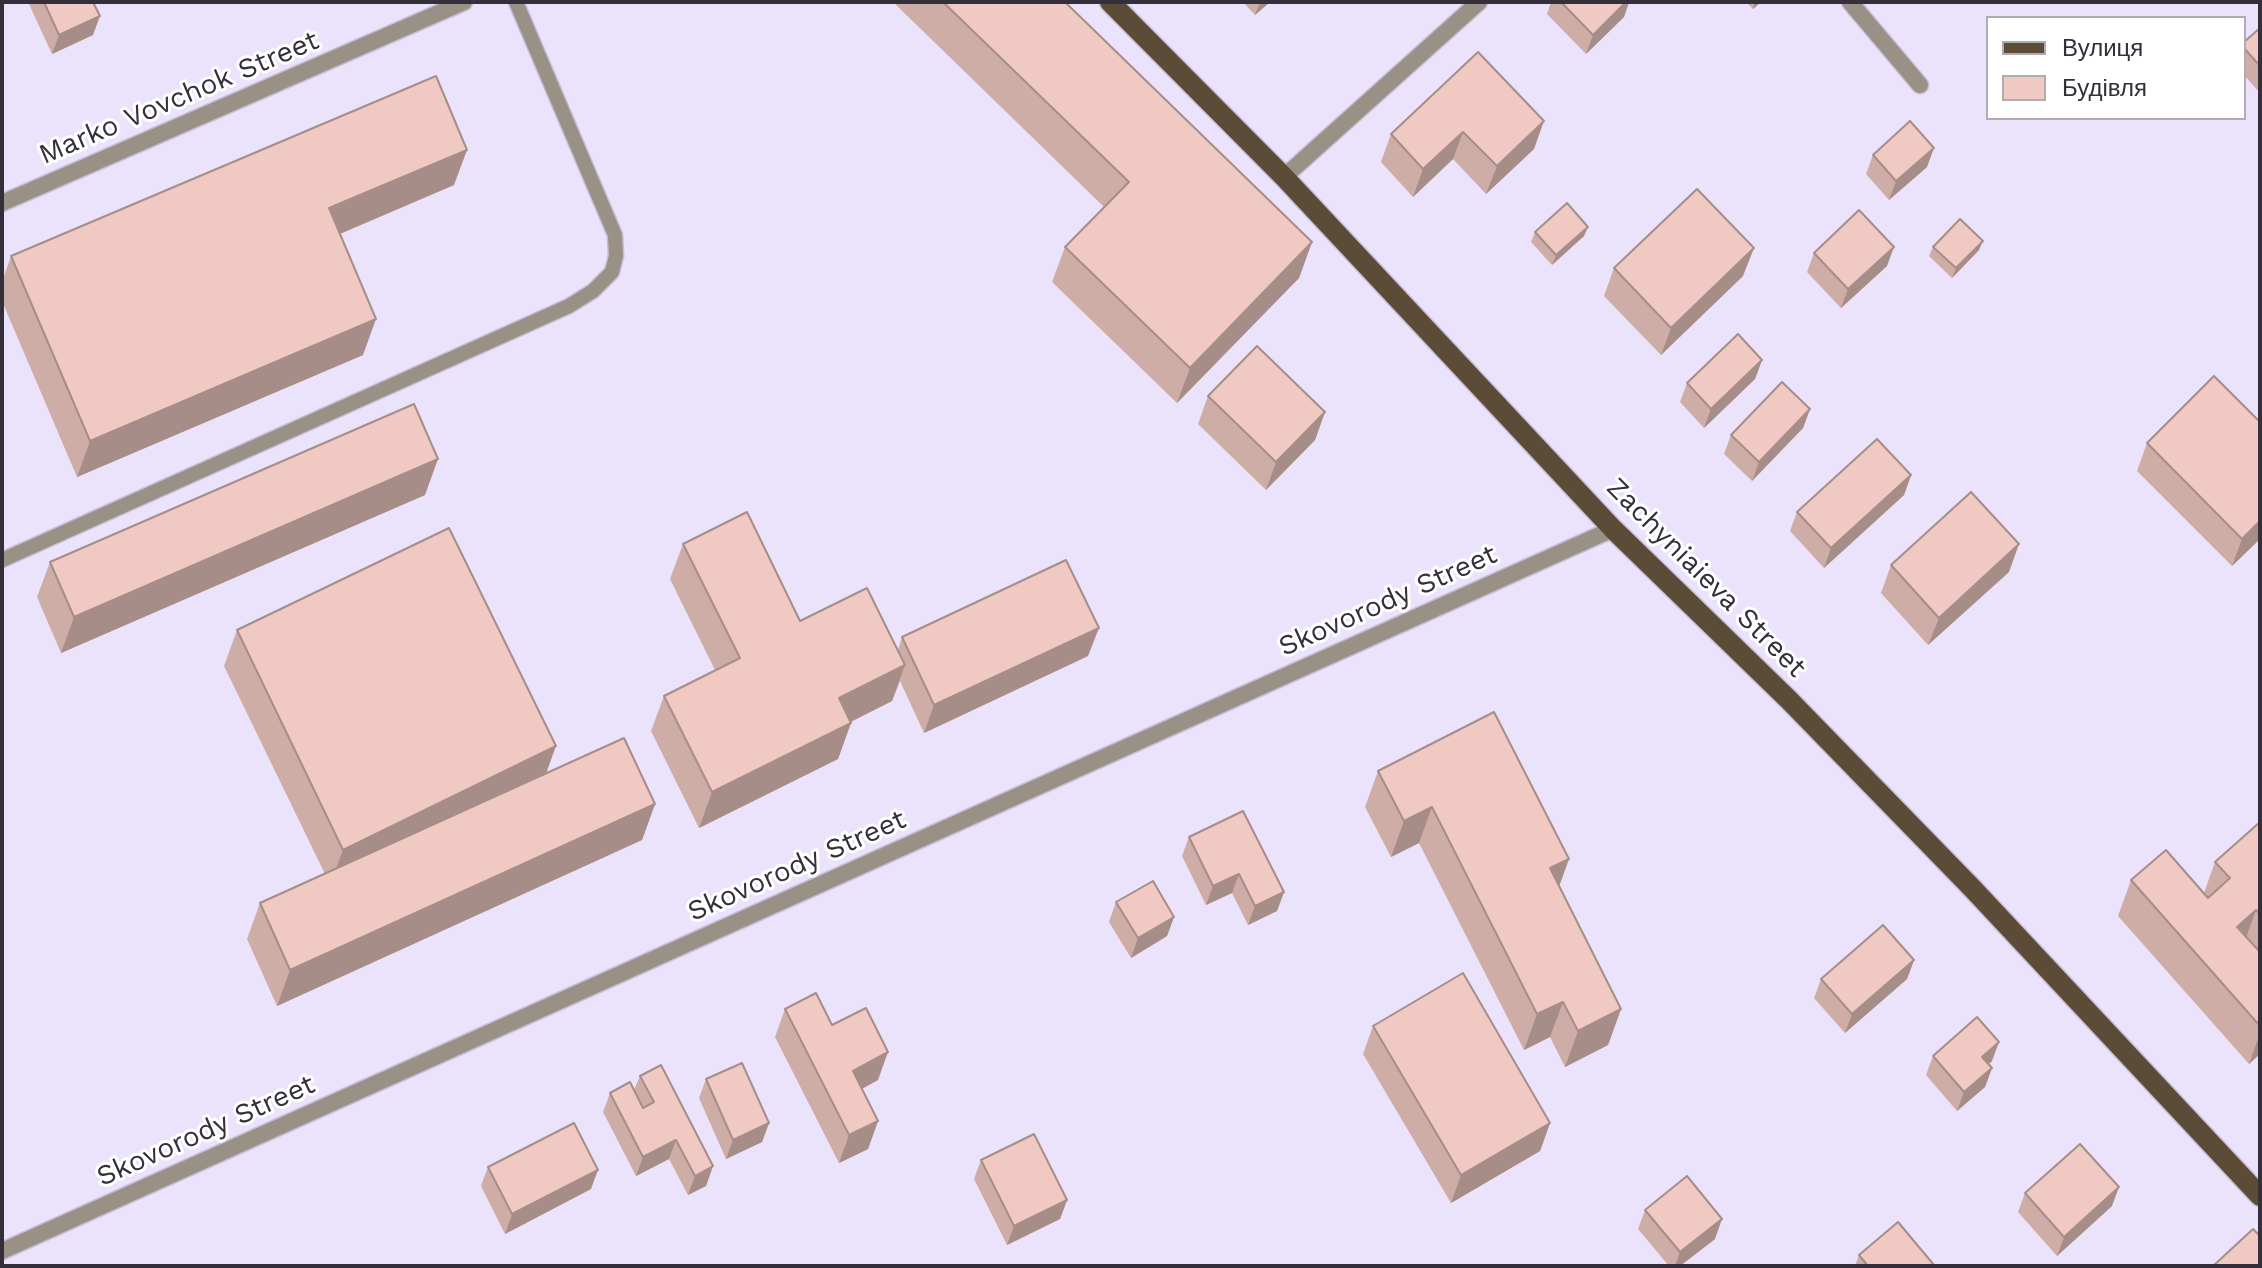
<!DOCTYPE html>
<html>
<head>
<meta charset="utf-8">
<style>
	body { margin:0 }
	#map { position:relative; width:2262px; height:1268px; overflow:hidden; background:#ebe2fb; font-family:"Work Sans",sans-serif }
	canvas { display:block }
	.frame { position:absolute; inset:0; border:4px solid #332f3b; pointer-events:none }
	.legend { position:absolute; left:1986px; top:16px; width:260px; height:104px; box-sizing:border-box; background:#fff; border:2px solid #adacb1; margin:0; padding:10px 14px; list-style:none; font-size:24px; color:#332f3b }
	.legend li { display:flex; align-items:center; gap:16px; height:40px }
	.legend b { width:40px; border:2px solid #adacb1 }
</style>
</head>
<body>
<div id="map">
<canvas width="2262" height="1268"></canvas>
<div class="frame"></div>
<ul class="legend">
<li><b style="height:10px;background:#5b4b37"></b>Вулиця</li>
<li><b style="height:22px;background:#efc9c2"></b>Будівля</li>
</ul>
</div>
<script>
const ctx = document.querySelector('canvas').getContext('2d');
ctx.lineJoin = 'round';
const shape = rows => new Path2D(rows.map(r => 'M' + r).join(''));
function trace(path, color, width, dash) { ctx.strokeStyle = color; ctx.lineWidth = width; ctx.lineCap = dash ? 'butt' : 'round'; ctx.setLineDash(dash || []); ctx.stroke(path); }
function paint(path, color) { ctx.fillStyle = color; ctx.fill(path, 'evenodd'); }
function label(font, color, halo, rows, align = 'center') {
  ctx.font = font + ' "Work Sans",sans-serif'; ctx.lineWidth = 6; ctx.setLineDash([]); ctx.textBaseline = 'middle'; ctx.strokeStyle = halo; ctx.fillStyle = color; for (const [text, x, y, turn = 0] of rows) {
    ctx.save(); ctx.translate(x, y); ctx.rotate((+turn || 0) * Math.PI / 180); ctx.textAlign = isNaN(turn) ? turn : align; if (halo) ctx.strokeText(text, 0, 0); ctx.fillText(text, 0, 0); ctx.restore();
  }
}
const service = shape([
	[2,560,569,306,593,291,612,272,616,256,615,235,516,2]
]);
const minor = shape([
	[1850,2,1920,85],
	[2,203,464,2]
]);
const tertiary = shape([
	[1284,177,1479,2],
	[2,1251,1613,529]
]);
const primary = shape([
	[1110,2,1284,177,1613,529,1789,700,1973,889,2260,1196]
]);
trace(service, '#c6bed5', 17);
trace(minor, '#c6bed5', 19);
trace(tertiary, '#c6bed5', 19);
trace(primary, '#c6bed5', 23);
trace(service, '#9a9186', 14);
trace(minor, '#9a9186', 16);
trace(tertiary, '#9a9186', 16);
trace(primary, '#5b4b37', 20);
paint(shape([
	[28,2,93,2,93,35,52,54],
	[893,2,1065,2,1312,242,1299,278,1177,403,1052,282,1065,247,1104,207],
	[1243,2,1270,2,1255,15],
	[1551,2,1629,2,1624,17,1586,54,1547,14],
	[1746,2,1761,2,1753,9],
	[2260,28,2260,93,2244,75,2244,42],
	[1478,52,1534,149,1486,194,1453,159,1413,197,1381,162,1391,134],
	[1873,155,1927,167,1889,200,1866,174],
	[454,185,340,234,363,355,77,477,2,301,2,282,11,256],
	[1535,232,1584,236,1552,265,1531,242],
	[1933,247,1979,250,1952,278,1929,256],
	[1814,253,1887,266,1841,308,1807,272],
	[1614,268,1743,276,1661,355,1604,296],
	[1762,360,1755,379,1704,428,1680,402,1687,383],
	[1208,396,1325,412,1315,440,1266,490,1198,424],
	[1810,409,1803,428,1752,481,1724,454,1731,435],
	[2147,443,2260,539,2232,566,2137,471],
	[1911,475,1904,495,1824,568,1790,531,1797,512],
	[425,495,61,653,37,597,50,562],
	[683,544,800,621,898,650,902,637,1088,656,924,733,900,681,892,701,851,722,838,759,699,828,651,731,664,696,715,670,670,579],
	[1891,565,2009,572,1928,645,1881,593],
	[237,630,546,773,655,804,642,840,277,1006,247,939,260,903,325,874,224,666],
	[1378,771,1559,886,1621,1009,1608,1045,1565,1067,1550,1037,1524,1050,1419,843,1391,857,1365,807],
	[2260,822,2260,1054,2249,1064,2118,916,2131,880,2204,893,2215,862],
	[1189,837,1284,892,1277,911,1248,925,1232,893,1206,905,1182,856],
	[1116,902,1174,917,1167,936,1131,958,1109,922],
	[1914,960,1907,979,1845,1033,1814,998,1821,979],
	[785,1009,832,1025,878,1080,862,1089,878,1121,868,1149,839,1163,775,1037],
	[1373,1026,1550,1123,1540,1151,1451,1203,1363,1054],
	[1933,1056,1992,1061,1989,1064,1992,1068,1985,1087,1957,1111,1926,1075],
	[640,1076,713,1166,706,1186,688,1195,669,1159,636,1176,603,1112,610,1093,634,1090],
	[706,1079,769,1123,762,1142,726,1159,699,1098],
	[981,1160,1067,1200,1060,1219,1007,1245,974,1179],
	[488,1167,591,1189,505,1234,481,1186],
	[2025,1193,2112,1206,2057,1256,2018,1212],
	[1645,1210,1715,1239,1680,1266,1669,1266,1638,1229],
	[1859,1255,1934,1266,1855,1266]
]), '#ceada7');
paint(shape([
	[1260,2,1270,2,1255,15],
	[1626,2,1629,2,1624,17,1586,54,1593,35],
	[1755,2,1761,2,1753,9],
	[100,16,93,35,52,54,59,35],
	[1544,121,1534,149,1486,194,1497,166],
	[1463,132,1453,159,1413,197,1423,169],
	[1934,148,1927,167,1889,200,1896,181],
	[467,150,454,185,316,244,329,208],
	[1588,227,1584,236,1552,265,1556,255],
	[1983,241,1979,250,1952,278,1956,268],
	[1312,242,1299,278,1177,403,1190,368],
	[1894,247,1887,266,1841,308,1848,289],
	[1754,248,1743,276,1661,355,1671,328],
	[376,319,363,355,77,477,90,441],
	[1762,360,1755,379,1704,428,1711,409],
	[1810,409,1803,428,1752,481,1759,462],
	[1325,412,1315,440,1266,490,1276,462],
	[438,459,425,495,61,653,74,617],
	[1911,475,1904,495,1824,568,1831,548],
	[2260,521,2260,539,2232,566,2242,539],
	[2019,544,2009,572,1928,645,1939,618],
	[1099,628,1088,656,924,733,934,705],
	[905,665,892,701,826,734,839,698],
	[851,723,838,759,699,828,712,792],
	[556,746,543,782,330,885,343,850],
	[655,804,642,840,277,1006,290,970],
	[1432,807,1419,843,1391,857,1404,821],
	[1569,859,1556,895,1550,868],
	[1239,874,1232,893,1206,905,1213,886],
	[1284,892,1277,911,1248,925,1255,906],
	[2256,910,2243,946,2237,927],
	[1174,917,1167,936,1131,958,1138,938],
	[1914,960,1907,979,1845,1033,1852,1014],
	[1563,1002,1550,1037,1524,1050,1537,1014],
	[1621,1009,1608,1045,1565,1067,1578,1031],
	[2260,1033,2260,1054,2249,1064],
	[1999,1042,1992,1061,1976,1076,1982,1057],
	[888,1052,878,1080,843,1099,853,1071],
	[1992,1068,1985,1087,1957,1111,1964,1092],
	[878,1121,868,1149,839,1163,849,1135],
	[769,1123,762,1142,726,1159,733,1140],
	[1550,1123,1540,1151,1451,1203,1461,1175],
	[676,1140,669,1159,636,1176,643,1157],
	[713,1166,706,1186,688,1195,695,1176],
	[598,1170,591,1189,505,1234,512,1214],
	[2119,1187,2112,1206,2057,1256,2064,1237],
	[1067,1200,1060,1219,1007,1245,1014,1226],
	[1722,1219,1715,1239,1680,1266,1675,1266,1680,1252]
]), '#a78d88');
const building = shape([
	[44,2,93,2,100,16,59,35,44,2],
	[943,2,1065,2,1312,242,1190,368,1065,247,1129,182,943,2],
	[1561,2,1626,2,1593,35,1561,2],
	[2260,28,2260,66,2244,48,2244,42,2260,28],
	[1478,52,1544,121,1497,166,1463,132,1423,169,1391,134,1478,52],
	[436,76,467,150,329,208,376,319,90,441,11,256,436,76],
	[1910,121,1934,148,1896,181,1873,155,1910,121],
	[1697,189,1754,248,1671,328,1614,268,1697,189],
	[1567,203,1588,227,1556,255,1535,232,1567,203],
	[1859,210,1894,247,1848,289,1814,253,1859,210],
	[1960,219,1983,241,1956,268,1933,247,1960,219],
	[1738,334,1762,360,1711,409,1687,383,1738,334],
	[1257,346,1325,412,1276,462,1208,396,1257,346],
	[2214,376,2260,422,2260,521,2242,539,2147,443,2214,376],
	[1782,382,1810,409,1759,462,1731,435,1782,382],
	[414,404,438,459,74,617,50,562,414,404],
	[1877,439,1911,475,1831,548,1797,512,1877,439],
	[1971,492,2019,544,1939,618,1891,565,1971,492],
	[747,512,800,621,867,588,905,665,839,698,851,723,712,792,664,696,740,658,683,544,747,512],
	[449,528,556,746,343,850,237,630,449,528],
	[1066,560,1099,628,934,705,902,637,1066,560],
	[1494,712,1569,859,1550,868,1621,1009,1578,1031,1563,1002,1537,1014,1432,807,1404,821,1378,771,1494,712],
	[624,738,655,804,290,970,260,903,624,738],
	[1243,811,1284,892,1255,906,1239,874,1213,886,1189,837,1243,811],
	[2260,822,2260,914,2256,910,2237,927,2260,952,2260,1026,2131,880,2166,850,2208,898,2230,878,2215,862,2260,822],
	[1153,881,1174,917,1138,938,1116,902,1153,881],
	[1883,925,1914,960,1852,1014,1821,979,1883,925],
	[1463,973,1550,1123,1461,1175,1373,1026,1463,973],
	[816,993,832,1025,866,1008,888,1052,853,1071,878,1121,849,1135,785,1009,816,993],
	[1977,1017,1999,1042,1982,1057,1992,1068,1964,1092,1933,1056,1977,1017],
	[742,1063,769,1123,733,1140,706,1079,742,1063],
	[661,1065,713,1166,695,1176,676,1140,643,1157,610,1093,630,1082,643,1108,654,1102,640,1076,661,1065],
	[574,1123,598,1170,512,1214,488,1167,574,1123],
	[1034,1134,1067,1200,1014,1226,981,1160,1034,1134],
	[2080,1144,2119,1187,2064,1237,2025,1193,2080,1144],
	[1687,1176,1722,1219,1680,1252,1645,1210,1687,1176],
	[1898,1222,1934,1265,1933,1266,1868,1266,1859,1255,1898,1222],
	[2253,1229,2260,1236,2260,1266,2213,1266,2253,1229]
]);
paint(building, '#efc9c2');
trace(building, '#a78d88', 2);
label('28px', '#332f3b', '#fff', [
	["Marko Vovchok Street",179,98,-23],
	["Zachyniaieva Street",1706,578,45],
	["Skovorody Street",1388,601,-24],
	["Skovorody Street",797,866,-24],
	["Skovorody Street",206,1131,-24]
]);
</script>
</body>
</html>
